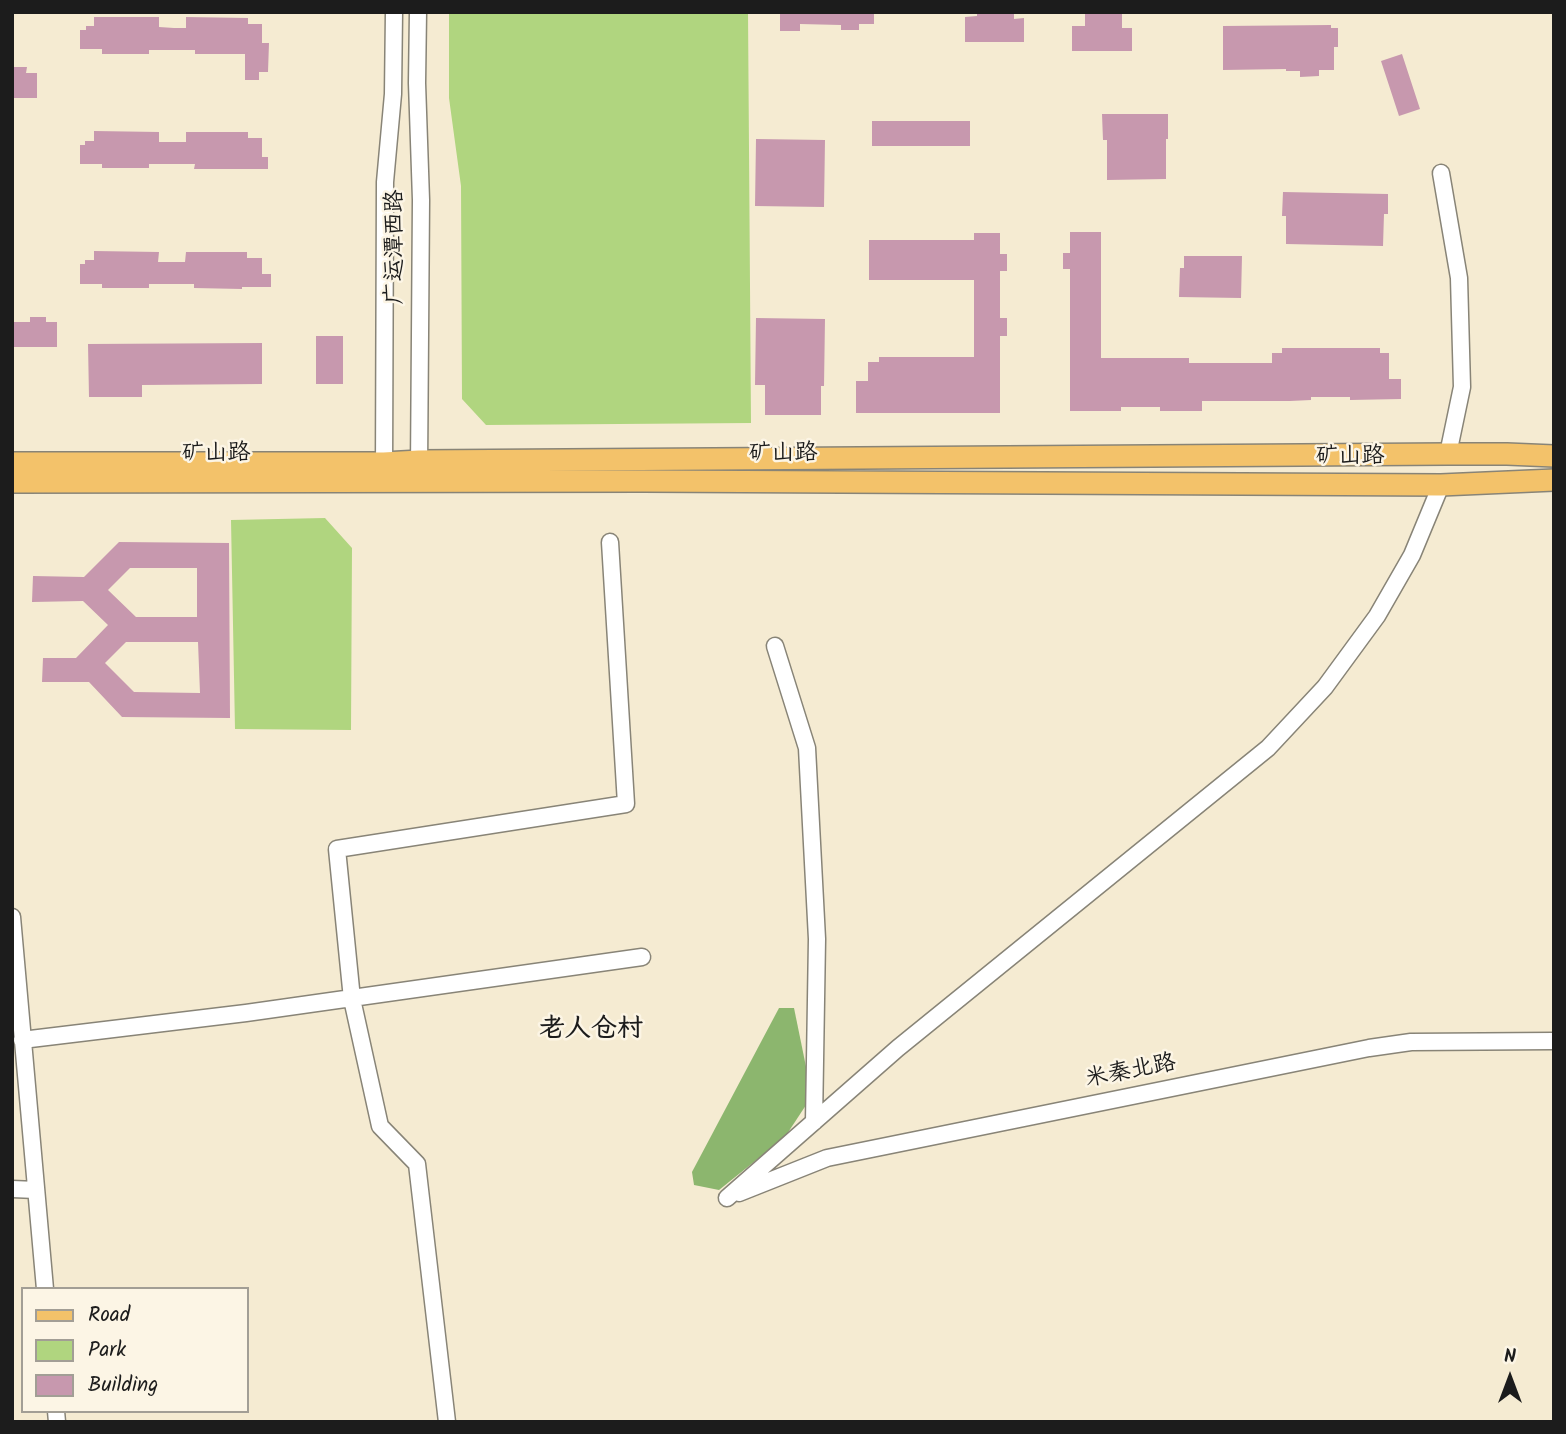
<!DOCTYPE html>
<html>
<head>
<meta charset="utf-8">
<style>
	body { margin:0 }
	#map { position:relative; width:1566px; height:1434px; overflow:hidden; background:#f5ebd2; font-family:Kalam,sans-serif }
	canvas { display:block }
	.frame { position:absolute; inset:0; border:14px solid #1c1c1c; pointer-events:none }
	.legend { position:absolute; left:21px; top:1287px; width:228px; height:126px; box-sizing:border-box; background:#fcf5e5; border:2px solid #a29e95; margin:0; padding:9px 12px; list-style:none; font-size:21px; color:#1c1c1c }
	.legend li { display:flex; align-items:center; gap:14px; height:35px }
	.legend b { width:35px; border:2px solid #a29e95 }
	.north { position:absolute; left:1475px; top:1343px; width:70px; height:70px; -webkit-text-stroke:5px #fcf5e5; paint-order:stroke; rotate:0deg; font-size:19px; font-weight:700; line-height:28px; text-align:center; color:#1c1c1c }
	.north::after { content:''; display:block; margin:auto; width:24px; height:32px; background:#1c1c1c; clip-path:polygon(50% 0,100% 100%,50% 72%,0 100%) }
</style>
</head>
<body>
<div id="map">
<canvas width="1566" height="1434"></canvas>
<div class="frame"></div>
<ul class="legend">
<li><b style="height:9px;background:#f3c26a"></b>Road</li>
<li><b style="height:19px;background:#b0d57f"></b>Park</li>
<li><b style="height:19px;background:#c798ae"></b>Building</li>
</ul>
<div class="north">N</div>
</div>
<script>
const ctx = document.querySelector('canvas').getContext('2d');
ctx.lineJoin = 'round';
function paint(path, color) { ctx.fillStyle = color; ctx.fill(path, 'evenodd'); }
const shape = rows => new Path2D(rows.map(r => 'M' + r).join(''));
function trace(path, color, width, dash) { ctx.strokeStyle = color; ctx.lineWidth = width; ctx.lineCap = dash ? 'butt' : 'round'; ctx.setLineDash(dash || []); ctx.stroke(path); }
function label(font, color, halo, rows, align = 'center') {
  ctx.font = font + ' Kalam,"LXGW WenKai TC",sans-serif'; ctx.lineWidth = 5; ctx.setLineDash([]); ctx.textBaseline = 'middle'; ctx.strokeStyle = halo; ctx.fillStyle = color; for (const [text, x, y, turn = 0] of rows) {
    ctx.save(); ctx.translate(x, y); ctx.rotate((+turn || 0) * Math.PI / 180); ctx.textAlign = isNaN(turn) ? turn : align; if (halo) ctx.strokeText(text, 0, 0); ctx.fillText(text, 0, 0); ctx.restore();
  }
}
paint(shape([
	[449,12,748,12,751,423,486,425,462,399,461,186,449,98],
	[325,518,352,548,351,730,235,729,231,520]
]), '#b0d57f');
paint(shape([
	[779,1008,794,1008,812,1096,785,1137,719,1190,694,1185,692,1172]
]), '#8cb66e');
paint(shape([
	[780,12,874,12,874,24,859,24,859,30,841,30,841,25,800,24,800,31,780,31],
	[977,12,1014,12,1014,19,1024,18,1024,42,965,42,965,17,977,16],
	[1085,12,1122,12,1122,28,1132,28,1132,51,1072,51,1072,26,1085,26],
	[94,17,159,17,159,27,174,28,186,28,186,17,248,18,248,24,262,24,262,43,269,43,268,72,259,72,259,80,245,80,245,54,195,54,195,50,149,50,149,54,102,54,102,49,80,49,80,30,86,30,86,26,94,26],
	[1331,25,1331,28,1338,28,1338,47,1334,47,1334,70,1319,70,1319,76,1300,77,1300,71,1286,71,1286,69,1223,70,1223,26],
	[1402,54,1420,109,1399,116,1381,61],
	[12,67,27,67,26,73,37,73,37,98,12,98],
	[1102,114,1168,114,1168,139,1166,139,1166,179,1107,180,1107,140,1103,140],
	[872,121,970,121,970,146,872,146],
	[94,131,159,132,159,142,186,142,186,132,248,132,248,138,262,138,262,157,268,157,268,169,194,169,195,164,149,164,149,168,102,168,102,164,80,164,80,145,85,145,85,141,94,141],
	[756,139,825,140,824,207,755,206],
	[1283,192,1388,194,1388,214,1384,214,1383,246,1286,244,1286,216,1282,216],
	[1070,232,1101,232,1101,358,1189,358,1189,363,1272,363,1272,353,1282,353,1282,348,1380,348,1380,353,1389,353,1389,379,1401,379,1401,399,1350,400,1350,397,1311,397,1311,400,1290,401,1202,401,1202,411,1160,411,1160,407,1121,407,1121,411,1070,411,1070,269,1063,269,1063,253,1070,253],
	[974,233,1000,233,1000,254,1007,254,1007,271,1000,271,1000,318,1007,318,1007,336,1000,336,1000,413,856,413,856,381,868,381,868,362,879,362,879,357,974,357,974,280,869,280,869,240,974,240],
	[94,251,159,252,158,262,185,262,186,252,247,252,247,258,262,258,262,274,271,274,271,287,242,287,242,289,194,288,194,284,149,284,149,288,102,288,102,284,80,284,80,264,85,264,85,260,94,260],
	[1184,256,1242,256,1241,298,1179,297,1180,268,1184,268],
	[30,317,46,317,46,322,57,322,57,347,12,347,12,322,30,322],
	[756,318,825,319,824,386,821,386,821,415,765,415,765,385,755,385],
	[316,336,343,336,343,384,316,384],
	[262,343,262,384,142,385,142,397,89,397,88,344],
	[119,542,229,543,230,718,122,717,89,682,42,682,43,658,76,658,108,625,83,601,32,602,33,576,84,577],
	[130,568,197,568,197,617,136,617,108,590],
	[126,642,198,642,200,693,134,692,105,663]
]), '#c798ae');
const minor = shape([
	[418,12,417,83,421,200,419,469],
	[1441,173,1459,278,1462,387,1448,454],
	[384,471,385,182,393,94,394,12],
	[775,646,807,748,817,939,814,1122],
	[12,917,45,1289],
	[22,1040,246,1013,642,957],
	[12,1189,36,1190],
	[739,1193,827,1158,1369,1048,1411,1042,1554,1041],
	[727,1198,898,1048,1268,748,1325,687,1377,616,1412,555,1441,485],
	[56,1411,57,1422],
	[447,1422,417,1164,380,1126,352,999,337,849,626,804,610,542]
]);
const major = shape([
	[12,463,384,463,419,461,1448,454,1507,454,1554,456],
	[12,482,643,481,1441,485,1554,480]
]);
trace(minor, '#888477', 19);
trace(major, '#888477', 24);
trace(minor, '#fff', 16);
trace(major, '#f3c26a', 21);
label('23px', '#1c1c1c', '#fcf5e5', [
	["广运潭西路",397,247,-90],
	["矿山路",216,455],
	["矿山路",783,455],
	["矿山路",1350,458],
	["米秦北路",1131,1073,-11]
]);
label('bold 26px', '#1c1c1c', '#fcf5e5', [
	["老人仓村",591,1032]
]);
</script>
</body>
</html>
